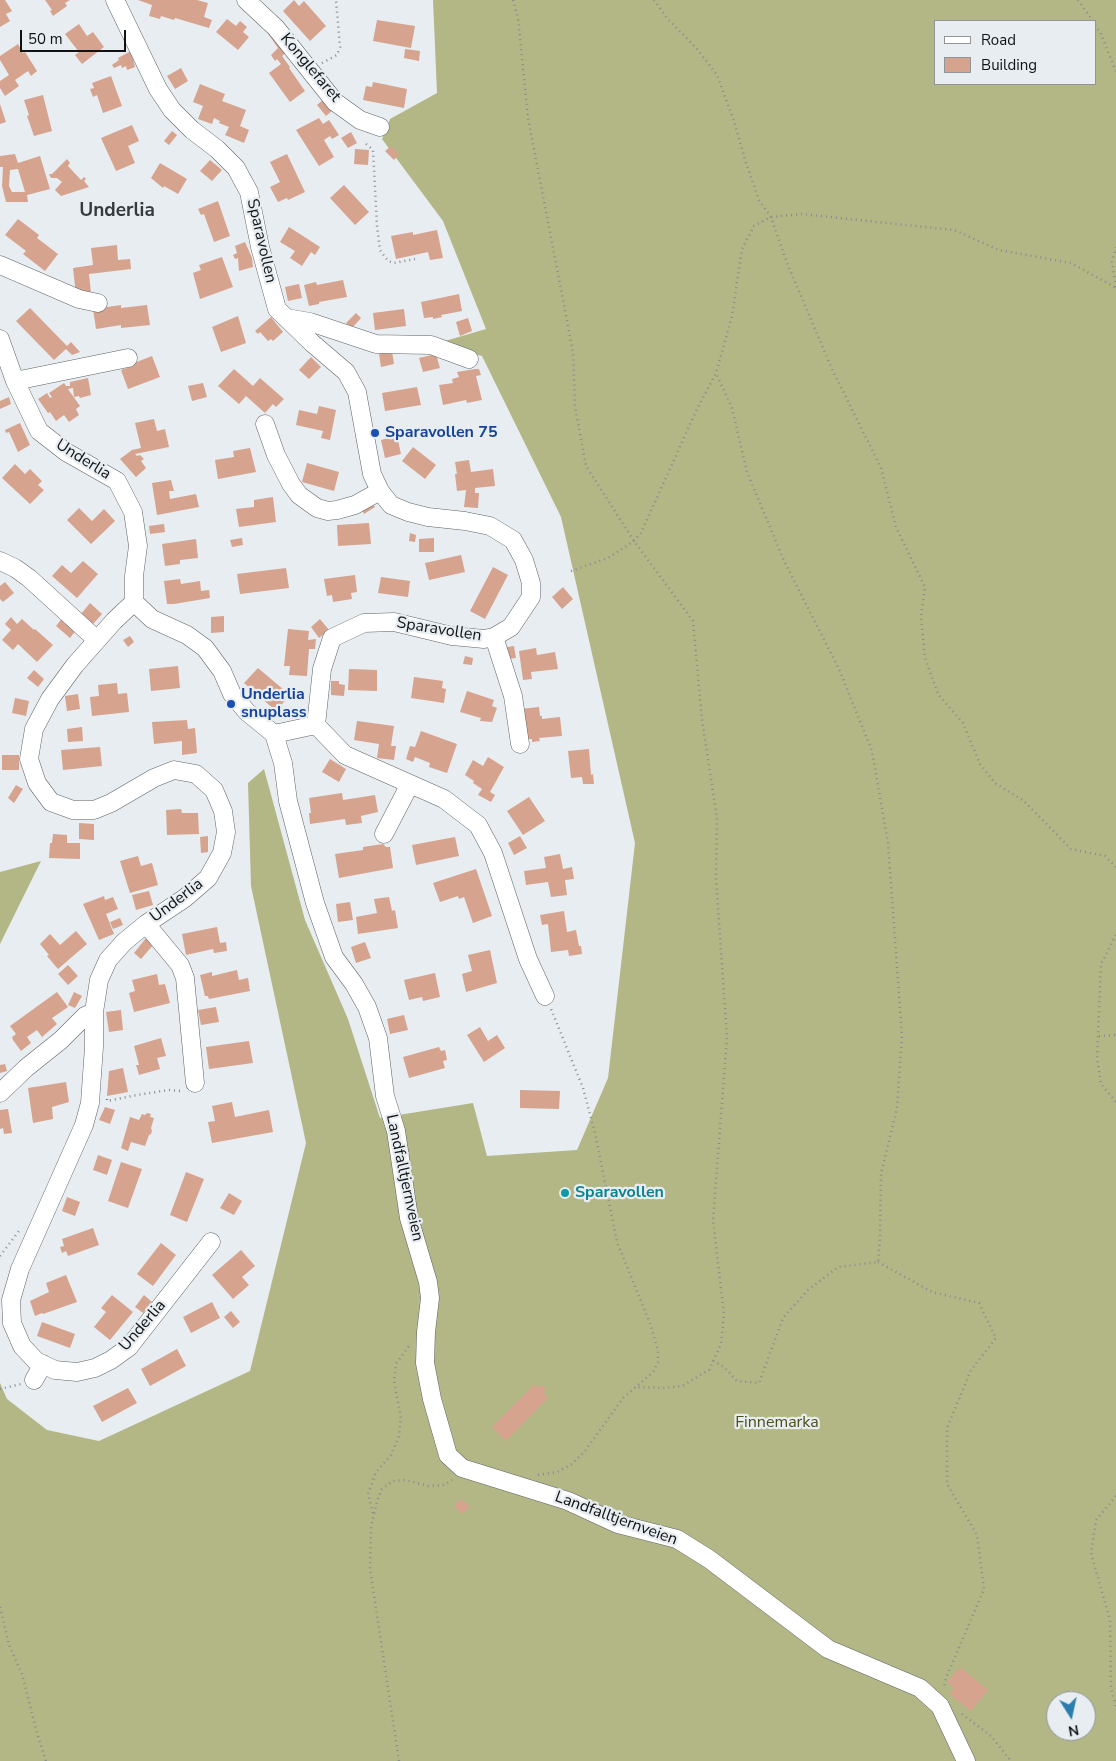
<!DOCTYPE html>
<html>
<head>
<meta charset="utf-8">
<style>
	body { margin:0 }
	#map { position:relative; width:1116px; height:1761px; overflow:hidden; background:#e8edf1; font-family:"Nunito Sans",sans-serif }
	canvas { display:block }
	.legend { position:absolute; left:934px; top:20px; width:162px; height:65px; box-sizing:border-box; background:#e8edf1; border:1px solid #929598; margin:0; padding:6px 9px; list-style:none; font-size:15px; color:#101213 }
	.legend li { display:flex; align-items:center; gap:10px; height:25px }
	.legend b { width:25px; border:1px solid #929598 }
	.north { position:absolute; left:1046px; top:1691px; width:50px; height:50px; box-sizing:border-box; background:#e8edf1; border:1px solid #929598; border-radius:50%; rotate:170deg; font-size:14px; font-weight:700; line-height:20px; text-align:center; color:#101213 }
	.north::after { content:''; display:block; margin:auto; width:18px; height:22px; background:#2b7dae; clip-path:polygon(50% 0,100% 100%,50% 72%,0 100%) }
	.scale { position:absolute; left:20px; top:30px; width:106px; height:22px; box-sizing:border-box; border:2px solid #101213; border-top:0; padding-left:6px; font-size:15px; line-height:18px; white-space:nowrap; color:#101213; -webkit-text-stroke:4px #e8edf1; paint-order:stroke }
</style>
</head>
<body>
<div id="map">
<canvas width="1116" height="1761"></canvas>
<ul class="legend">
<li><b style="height:6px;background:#fff"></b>Road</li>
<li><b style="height:14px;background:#d6a38e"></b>Building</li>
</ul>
<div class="north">N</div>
<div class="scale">50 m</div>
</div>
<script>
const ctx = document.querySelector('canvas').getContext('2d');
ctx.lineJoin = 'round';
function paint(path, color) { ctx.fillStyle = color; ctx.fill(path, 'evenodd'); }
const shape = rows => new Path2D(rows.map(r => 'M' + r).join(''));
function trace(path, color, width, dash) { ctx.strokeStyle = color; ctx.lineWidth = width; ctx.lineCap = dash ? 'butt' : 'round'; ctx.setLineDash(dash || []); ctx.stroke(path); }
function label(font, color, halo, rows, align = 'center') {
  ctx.font = font + ' "Nunito Sans",sans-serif'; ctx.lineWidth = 4.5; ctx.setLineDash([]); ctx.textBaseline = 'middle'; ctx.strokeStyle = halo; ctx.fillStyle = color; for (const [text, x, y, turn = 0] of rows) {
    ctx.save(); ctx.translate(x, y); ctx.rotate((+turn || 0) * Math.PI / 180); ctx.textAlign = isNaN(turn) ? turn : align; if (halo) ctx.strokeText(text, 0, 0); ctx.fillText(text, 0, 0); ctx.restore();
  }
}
paint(shape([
	[433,0,1116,0,1116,1761,0,1761,0,1383,7,1399,47,1430,99,1441,250,1371,306,1143,251,886,248,783,264,769,305,920,348,1019,380,1118,473,1103,487,1156,577,1150,608,1078,635,843,561,517,482,356,438,343,486,329,443,221,382,139,390,119,437,93],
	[935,21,1095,21,1095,84,935,84],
	[1056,1701,1086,1701,1086,1731,1056,1731],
	[41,861,0,944,0,872]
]), '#b2b785');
paint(shape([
	[0,0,5,0,12,11,6,14,10,21,0,27],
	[45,0,70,0,65,3,67,6,53,16,50,11,52,10],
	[138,0,197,0,208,3,204,17,212,20,209,28,175,18,174,20,161,16,160,19,149,16,152,5],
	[294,0,299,6,304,1,326,26,310,41,283,11],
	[227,19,236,26,240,21,247,27,243,32,249,37,238,50,216,32],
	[377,20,415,26,411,48,373,41],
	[79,24,87,36,93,32,104,47,82,64,75,55,79,52,65,34],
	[271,29,287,52,282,56,290,67,289,68,305,91,290,102,269,73,281,64,277,59,275,61,271,55,278,48,267,32],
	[18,44,23,53,25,52,37,71,31,76,28,71,15,80,19,86,5,96,0,88,0,81,9,75,0,60,0,56],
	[405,49,420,51,419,61,404,58],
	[131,51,135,67,127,70,126,66,122,68,121,65,114,68,112,65,119,60,118,58],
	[181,68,188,81,175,89,167,76],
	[111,76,122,106,103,113,97,95,93,97,90,89,94,88,92,83],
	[373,82,407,89,404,108,363,100,366,86,372,87],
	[200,84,225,94,222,101,246,110,240,126,249,130,244,143,225,135,229,127,219,123,220,121,214,118,212,124,198,119,203,106,193,102],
	[43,95,52,131,34,136,27,116,29,115,24,100],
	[324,99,333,110,326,116,317,105],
	[0,104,6,122,0,124],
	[319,118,323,124,329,120,339,135,332,139,330,136,324,140,334,157,319,166,296,130],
	[132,125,139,141,128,146,135,163,116,171,101,138],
	[172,131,177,135,169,145,164,141],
	[351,132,357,143,348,148,341,138],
	[391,146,399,154,394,160,385,151],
	[355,149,369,150,368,165,354,164],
	[15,154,18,163,40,156,50,189,27,195,28,202,6,202,2,186,3,167,0,167,0,156],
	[18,169,25,192,12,192,9,186,10,170],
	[287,154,305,192,288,200,287,198,278,202,270,187,280,182,270,162],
	[67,159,70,163,68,166,81,180,84,177,86,179,84,181,89,187,61,196,55,190,62,182,57,178,51,178,49,174,52,174],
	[210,160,222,170,212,181,200,171],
	[160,163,187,179,178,194,164,186,163,188,151,178],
	[344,185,369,212,355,225,330,198],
	[218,201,230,236,214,242,204,214,201,215,198,209],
	[18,219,39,235,37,238,58,254,45,271,23,254,26,251,5,235],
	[289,227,320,247,315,255,311,252,302,266,290,258,295,251,280,242],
	[437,230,443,258,430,260,428,252,396,259,391,236,413,232,413,235],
	[245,242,252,258,253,267,239,271,238,258,235,259,233,255,237,253,235,246],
	[117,245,118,260,130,259,131,269,89,274,91,293,76,295,73,268,93,265,91,248],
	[222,257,233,287,200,299,193,273,201,270,199,265],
	[343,280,347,297,319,302,319,304,309,306,304,285,316,282,317,285],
	[299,284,302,298,288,301,285,287],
	[459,294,462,311,441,315,442,317,433,319,433,317,424,318,421,302],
	[121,305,121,308,147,305,150,325,121,328,121,325,96,329,93,309],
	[30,308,67,346,71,342,80,352,72,355,66,349,54,360,16,321],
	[404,309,406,326,375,330,373,313],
	[356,313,361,318,352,328,346,323],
	[238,316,246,343,221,352,212,327],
	[271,317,283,332,273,341,271,339,268,341,260,332,258,334,255,331],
	[468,318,472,331,460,336,456,322],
	[392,351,394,364,381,367,379,354],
	[436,354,440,368,423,372,419,358],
	[152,356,160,377,128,389,121,370,130,367,129,365],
	[311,357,321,367,309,379,299,370],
	[234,369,253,386,260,378,284,399,276,407,273,404,265,413,246,396,239,404,218,386],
	[475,369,479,369,481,375,476,376,482,400,467,403,466,400,443,405,439,385,453,383,452,379,459,377,457,372],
	[88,378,91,395,80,398,79,396,74,397,73,388,68,389,80,406,76,409,79,415,69,422,64,415,56,421,50,412,48,413,38,399,47,393,50,398,52,397,49,393,64,383,66,386,70,386,70,382],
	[203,383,207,397,192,401,188,386],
	[417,387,421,405,385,411,382,393],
	[9,397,11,404,0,409,0,401],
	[319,406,336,410,330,440,321,438,323,431,296,425,299,410,317,414],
	[154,419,157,431,165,429,169,447,135,454,137,456,140,455,144,459,141,461,146,468,136,477,120,459,132,450,141,448,135,423],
	[20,423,30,445,18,452,9,432,6,433,5,430],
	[397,436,401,454,385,458,381,440],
	[413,447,436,465,425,479,402,461],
	[250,448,256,472,218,479,215,460,234,457,233,451],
	[469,460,471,472,493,469,495,486,475,488,475,493,479,493,478,508,464,507,466,490,457,491,455,474,457,474,455,462],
	[307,463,339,472,334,491,302,482],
	[15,464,25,474,30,469,42,481,38,485,44,490,30,504,2,478],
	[171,480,174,491,169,491,170,499,196,494,199,507,157,515,152,483],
	[273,497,276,522,239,527,236,509,254,507,254,500],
	[372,502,375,507,364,514,361,508],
	[79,508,92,521,104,509,115,521,91,544,67,520],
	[369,523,371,544,338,546,337,525],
	[164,524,165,532,150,534,149,526],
	[410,533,416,535,415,542,409,541],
	[242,538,243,545,232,547,230,540],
	[434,538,434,552,419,552,419,539],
	[196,539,198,558,180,560,180,564,165,566,162,544],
	[461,555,465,572,429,580,425,563],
	[83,561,98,574,77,598,52,576,62,565,71,573],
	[493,567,508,575,485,619,470,611],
	[286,568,289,588,240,594,237,574],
	[355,575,357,592,351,593,352,599,333,602,332,595,327,596,324,579],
	[381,577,410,581,408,597,378,593],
	[180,579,181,584,200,581,201,591,209,590,210,598,174,604,167,604,164,581],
	[5,582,14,593,3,602,0,599,0,586],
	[563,587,573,599,562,609,552,597],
	[90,603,102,614,93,624,81,614],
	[224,616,224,632,211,633,211,617],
	[11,617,17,624,22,619,34,630,35,629,53,645,37,662,18,644,13,650,2,640,11,630,5,624],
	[63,617,77,629,70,638,56,626],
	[320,619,329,630,319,638,311,627],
	[288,629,309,631,308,640,316,639,315,649,309,649,307,676,289,675,290,666,284,666],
	[130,636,134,642,128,647,123,640],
	[514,646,516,658,508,659,507,647],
	[536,648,537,655,555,652,558,669,531,672,532,679,523,680,519,651],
	[465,656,473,658,472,665,463,664],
	[178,666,180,688,151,691,149,669],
	[258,668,290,695,276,711,244,683],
	[349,669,377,670,377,691,348,690],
	[34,670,44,679,38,687,27,678],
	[414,677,443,681,442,688,446,689,444,703,411,698],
	[331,681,339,681,339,684,345,685,344,696,331,695],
	[117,683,118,694,127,693,129,712,92,716,90,697,99,696,98,685],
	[467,691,494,700,492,706,497,708,492,722,480,721,481,718,460,712],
	[78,694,80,709,67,711,65,696],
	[15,698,29,701,26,716,12,713],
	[539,707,540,716,542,716,542,719,560,717,562,736,539,738,540,741,532,742,532,739,524,739,521,709],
	[187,720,188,729,195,728,197,753,182,755,182,741,154,744,152,722],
	[357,721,394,726,391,746,396,746,394,760,377,758,379,744,354,740],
	[82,727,83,741,68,742,67,729],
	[421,731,457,744,447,773,429,767,430,763,415,757,413,762,406,759,410,746,415,747],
	[100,747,102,766,63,770,61,750],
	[589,749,591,775,593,774,594,784,583,784,582,777,571,778,568,751],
	[2,755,19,755,19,770,2,770],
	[488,757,504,767,490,792,495,795,491,802,478,795,482,789,473,783,474,781,465,775,473,760,483,766],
	[330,759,346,769,339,782,322,772],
	[16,785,23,789,14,803,8,798],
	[342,793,343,800,375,795,378,812,361,816,362,823,346,825,345,819,310,824,309,813,311,813,309,798],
	[529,797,545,821,523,835,507,811],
	[181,809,182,813,198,813,199,834,167,835,166,810],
	[79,823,94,824,94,840,79,839],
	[53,834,67,835,67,843,80,843,80,859,49,858,50,843,52,843],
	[208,836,208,852,201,853,200,837],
	[520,836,527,848,514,855,508,843],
	[455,837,459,856,416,865,412,845],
	[383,844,386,847,390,847,393,868,339,878,335,854,363,850,363,847],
	[560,854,563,869,572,867,574,879,565,880,567,895,551,897,548,882,526,885,524,871,546,868,544,857],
	[138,856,141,866,152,863,158,885,130,893,120,861],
	[476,869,492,916,473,923,464,897,459,899,458,896,440,902,433,883],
	[149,891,153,905,136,910,132,895],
	[104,896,105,900,113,897,118,909,106,914,114,934,99,940,83,904],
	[389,897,392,911,395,910,398,928,358,934,356,917,377,913,374,899],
	[350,902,353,920,338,922,336,904],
	[564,911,567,932,576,930,579,946,581,946,582,954,569,956,568,950,551,952,548,924,542,925,540,915],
	[120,918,123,925,113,929,110,922],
	[217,927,220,943,226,942,227,951,214,953,213,949,186,955,182,934],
	[76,931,87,944,58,969,47,956,49,955,40,944,50,934,60,945],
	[146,938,154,944,141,959,134,953],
	[365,942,371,958,356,963,351,947],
	[490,950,497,983,466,992,462,974,472,971,468,955],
	[68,965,78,976,68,985,58,974],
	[237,970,239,980,248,978,250,991,209,999,208,996,205,996,200,975,212,972,212,976],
	[435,973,440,997,423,1001,422,997,409,1000,404,980],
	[157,974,159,985,165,984,170,1003,134,1012,129,993,135,991,132,980],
	[57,992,68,1007,52,1018,57,1024,42,1037,37,1030,27,1037,31,1043,21,1051,13,1040,12,1037,16,1034,10,1026],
	[74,992,82,996,75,1008,68,1005],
	[216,1007,219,1022,201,1025,198,1010],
	[121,1010,123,1030,109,1032,106,1012],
	[404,1015,408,1030,390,1034,387,1019],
	[480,1027,488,1041,497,1035,505,1048,484,1062,467,1035],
	[161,1038,166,1056,157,1058,160,1069,139,1075,136,1065,139,1065,134,1046],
	[249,1041,253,1063,209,1069,206,1047],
	[439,1047,441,1051,445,1050,447,1060,443,1061,445,1068,409,1078,403,1057],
	[5,1064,7,1071,0,1073,0,1065],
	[123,1068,128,1092,107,1096,109,1071],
	[66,1082,69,1102,52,1107,53,1119,33,1123,28,1088],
	[520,1090,560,1091,559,1109,520,1108],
	[232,1102,235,1117,269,1110,273,1132,212,1143,208,1122,215,1121,212,1106],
	[105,1107,115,1110,110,1124,99,1120],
	[8,1109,12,1133,4,1134,3,1128,0,1129,0,1110],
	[147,1113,151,1114,150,1117,154,1118,151,1128,152,1131,151,1134,149,1135,145,1146,131,1142,128,1151,121,1148,130,1117,139,1120,142,1114,145,1115],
	[98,1155,112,1160,107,1175,93,1170],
	[121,1162,142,1169,128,1208,108,1201],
	[186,1172,204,1179,187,1222,170,1215],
	[229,1193,242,1201,234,1215,220,1208],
	[67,1197,80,1202,75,1216,62,1211],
	[93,1228,99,1245,68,1256,66,1251,62,1253,60,1247,64,1246,62,1239],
	[161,1243,176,1255,153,1286,137,1274],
	[241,1250,255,1266,242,1277,249,1285,233,1299,212,1275],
	[66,1275,77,1302,43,1314,42,1313,35,1316,30,1301,49,1292,46,1283],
	[112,1295,133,1312,110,1340,94,1327,106,1312,101,1308],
	[144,1295,152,1302,143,1313,135,1307],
	[212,1302,220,1318,191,1333,183,1317],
	[231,1311,240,1322,233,1328,224,1317],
	[42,1322,75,1334,70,1348,37,1336],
	[177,1349,186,1366,150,1386,141,1369],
	[535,1384,539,1388,542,1385,546,1389,543,1392,548,1398,506,1441,492,1427],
	[128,1388,137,1403,102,1422,93,1406],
	[460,1499,470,1506,463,1514,454,1507],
	[960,1667,988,1690,971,1711,949,1694,954,1688,947,1682]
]), '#d6a38e');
const minor = shape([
	[115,0,158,89,172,110,192,130,217,149,236,168,249,192,260,247,277,309,312,343,346,372,357,392,372,474,380,491,391,505,408,512,428,517,465,521,490,526,513,540,524,560,531,583,531,597,511,627,494,637,484,639,452,636,394,622,364,623,332,638,322,669,316,725,345,755,444,799,478,825,493,853,528,959,545,996],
	[246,0,276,28,335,102,360,120,380,127],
	[0,265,79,299,98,303],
	[286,318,310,322,376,344,431,345,469,359],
	[0,339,15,381,39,431,66,452,117,481,133,512,138,546,134,576,134,602,114,621,75,665,50,699,34,729,29,759,37,783,51,802,73,810,94,810,111,803,154,778,174,770,196,774,214,790,223,811,226,832,222,853,208,878,185,898,146,924,124,942,108,960,99,980,94,1012,94,1047,90,1103,84,1125,20,1269,11,1300,12,1323,22,1346,36,1361,55,1370,77,1372,95,1368,111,1360,129,1347,211,1242],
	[15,381,128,358],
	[265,424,276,455,291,484,299,495,317,508,328,511,337,510,355,505,380,491],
	[0,561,15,568,29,578,97,640],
	[134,602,152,619,187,635,205,648,222,671,232,694,247,712,274,734,283,763,288,801,315,903,334,957,354,984,367,1007,378,1038,385,1096,396,1131,409,1218,428,1282,430,1298,426,1332,425,1363,432,1399,448,1455,462,1468,568,1501,618,1524,677,1539,709,1559,828,1649,920,1688,940,1706,966,1761],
	[494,637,513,696,520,744],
	[274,734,316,725],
	[384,834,410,784],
	[146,924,180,965,185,978,195,1083],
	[0,1093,26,1068,61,1040,85,1016,94,1012],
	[34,1380,43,1364]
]);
trace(minor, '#5e6366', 19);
trace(shape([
	[513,0,518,18,528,118,573,352,575,406,586,466,634,541,693,621,702,720,717,818,716,879,727,1037,713,1220,724,1314,721,1344,709,1370,682,1386,664,1388,636,1387],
	[654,0,667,18,697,49,717,75,734,121,745,160,759,200,771,217,787,263,832,369,881,468,896,527,925,587,921,616,925,658,938,694,963,723,980,764,995,783,1024,801,1071,849,1105,856,1116,867],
	[1078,0,1093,21],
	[1095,25,1101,34,1116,72],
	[322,63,337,55,340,47,336,0],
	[366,144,373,150,377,226,380,250,388,261,394,263,415,259],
	[1116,287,1112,262,1116,247],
	[571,571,608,558,634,541,641,533,697,409,716,373,732,316,742,249,754,226,771,217,801,214,954,230,999,250,1071,263,1116,288],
	[1116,935,1101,964,1097,1058,1101,1084,1116,1102],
	[1099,1036,1116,1035],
	[107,1099,107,1101,137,1095,169,1090,181,1091],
	[0,1256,19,1231],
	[878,1262,932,1292,979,1303,996,1338,971,1370,947,1428,947,1484,977,1535,984,1589,946,1678,944,1688],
	[713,1361,724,1367,737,1381,759,1383,783,1318,808,1290,838,1267,878,1262,880,1239,881,1174,897,1108,902,1036,888,843,872,751,839,669,784,561,747,472,732,408,716,373],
	[0,1389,21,1384],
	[538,1475,557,1472,572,1464,585,1451,623,1398,653,1372,658,1362,658,1351,651,1326,617,1242,595,1133,583,1088,551,1009],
	[1116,1496,1096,1520,1091,1553,1110,1620,1111,1689,1116,1707],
	[373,1513,368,1494,376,1472,391,1455,399,1436,401,1418,394,1381,396,1364,409,1346],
	[0,1607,9,1645,22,1674,37,1733,46,1761],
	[962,1714,991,1736,1011,1761],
	[399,1761,370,1569,371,1528,377,1501,382,1489,393,1481,405,1480,429,1486,444,1485,452,1480]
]), '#878b8e', 2.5, [1, 4]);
trace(minor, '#fff', 18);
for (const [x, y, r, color] of [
	[375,433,5,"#1a4fb4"],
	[231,704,5,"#1a4fb4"],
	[565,1193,5,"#0f9aa8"]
]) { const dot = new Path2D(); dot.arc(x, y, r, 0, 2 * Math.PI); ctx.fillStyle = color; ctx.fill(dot); trace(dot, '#e8edf1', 2); }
label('16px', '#101213', '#e8edf1', [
	["Konglefaret",310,68,50],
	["Sparavollen",261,241,77],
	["Underlia",83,460,32],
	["Sparavollen",439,630,9],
	["Underlia",177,901,-37],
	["Landfalltjernveien",404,1178,78],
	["Underlia",143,1326,-49],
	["Landfalltjernveien",616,1519,20]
]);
label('bold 16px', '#164399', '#e8edf1', [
	["Sparavollen 75",385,433],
	["Underlia",241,695],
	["snuplass",241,713]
], 'left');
label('bold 16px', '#0d838f', '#e8edf1', [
	["Sparavollen",575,1193]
], 'left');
label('16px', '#4d4f16', '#e8edf1', [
	["Finnemarka",777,1423]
]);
label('bold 19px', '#363a3e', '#e8edf1', [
	["Underlia",117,211]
]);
</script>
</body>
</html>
